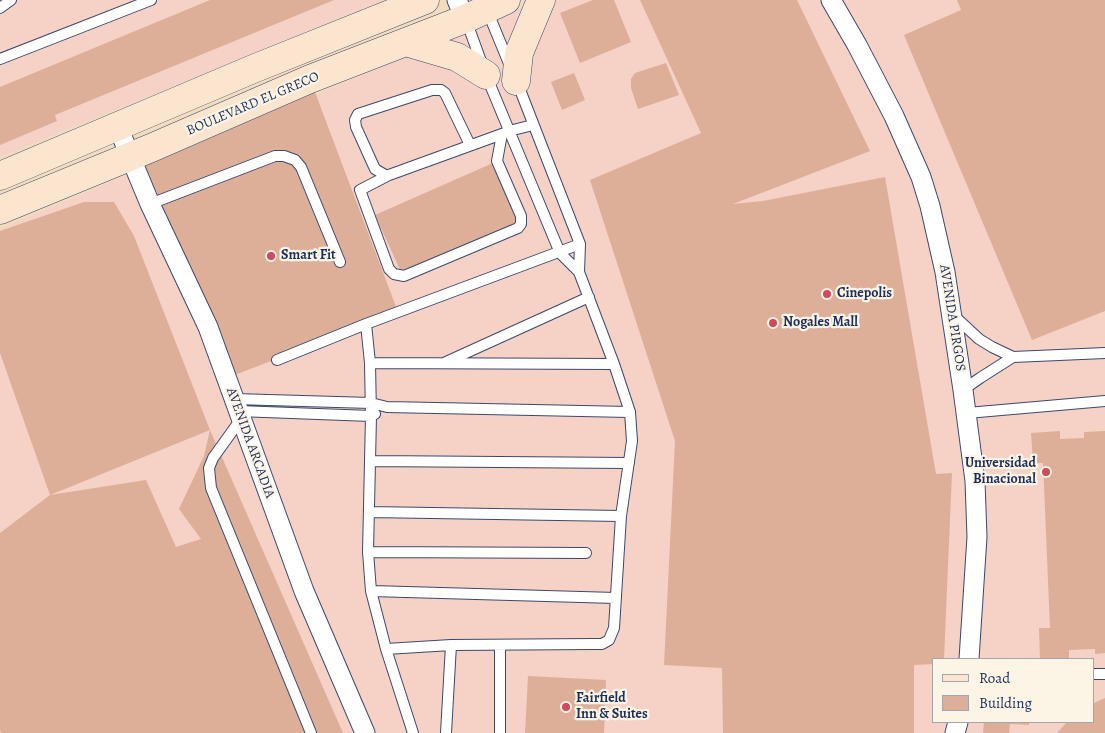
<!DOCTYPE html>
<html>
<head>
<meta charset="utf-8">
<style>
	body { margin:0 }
	#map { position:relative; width:1105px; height:733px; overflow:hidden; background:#f3dcbd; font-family:Alegreya,serif }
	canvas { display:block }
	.legend { position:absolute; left:932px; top:658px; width:162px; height:65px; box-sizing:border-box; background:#fcf5e5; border:1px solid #a2a6af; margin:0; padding:6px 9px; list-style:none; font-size:15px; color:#1b2f5e }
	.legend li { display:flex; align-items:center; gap:10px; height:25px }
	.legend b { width:25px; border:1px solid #a2a6af }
</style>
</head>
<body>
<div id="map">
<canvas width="1105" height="733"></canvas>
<ul class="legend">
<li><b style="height:6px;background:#fce5cf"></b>Road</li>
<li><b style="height:14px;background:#ddaf99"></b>Building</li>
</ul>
</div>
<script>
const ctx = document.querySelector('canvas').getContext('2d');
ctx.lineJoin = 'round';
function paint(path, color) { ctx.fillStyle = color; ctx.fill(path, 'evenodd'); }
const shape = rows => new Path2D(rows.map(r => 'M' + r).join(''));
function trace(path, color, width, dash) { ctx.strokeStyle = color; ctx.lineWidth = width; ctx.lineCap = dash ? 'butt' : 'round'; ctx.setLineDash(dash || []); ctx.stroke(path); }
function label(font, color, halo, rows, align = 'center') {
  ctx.font = font + ' Alegreya,serif'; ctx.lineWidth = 4.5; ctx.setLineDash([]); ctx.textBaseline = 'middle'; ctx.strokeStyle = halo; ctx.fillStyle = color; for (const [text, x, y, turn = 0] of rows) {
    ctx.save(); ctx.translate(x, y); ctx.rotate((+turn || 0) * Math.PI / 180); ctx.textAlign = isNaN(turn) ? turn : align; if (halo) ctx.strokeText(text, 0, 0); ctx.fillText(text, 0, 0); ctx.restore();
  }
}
paint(shape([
	[0,0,384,0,0,157],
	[540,0,1105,0,1105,733,0,733,0,229],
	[934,659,1094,659,1094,722,934,722]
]), '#f6d1c5');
paint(shape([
	[210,0,334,0,55,115,57,121,0,145,0,87],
	[593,0,614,0,631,42,580,63,560,13],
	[640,0,797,0,870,151,733,204,763,201,885,177,936,474,952,473,944,659,934,659,934,664,914,665,914,733,723,733,722,668,664,665,675,441,590,180,701,133],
	[957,0,1105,0,1105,311,1032,340,904,35,961,10],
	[666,63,679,95,638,109,631,88,631,79,635,73],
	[574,73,585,100,562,110,551,82],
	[310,79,398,312,227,378,130,157],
	[493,163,519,222,402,274,375,215],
	[84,202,114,202,134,236,210,430,50,495,146,480,176,547,201,539,179,509,204,456,210,430,343,733,1,733,0,730,0,533,50,495,0,353,0,231],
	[1060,431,1060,439,1084,438,1084,432,1105,431,1105,653,1095,654,1095,649,1069,650,1069,658,1040,659,1039,628,1050,628,1043,463,1033,463,1031,433],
	[528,676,606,680,604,733,525,733],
	[1105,698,1105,733,1057,733,1067,722,1094,722,1094,703],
	[984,722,1029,722,1029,725,1010,724,1009,733,983,733]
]), '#ddaf99');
const service = shape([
	[0,8,11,0],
	[487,10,510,66],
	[466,20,486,75,560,253,579,272],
	[0,59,151,0],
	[470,145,445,93,441,90,432,90,358,114,355,120,356,127,375,169,385,175,389,175,502,134,509,131,533,125],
	[389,175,360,190,389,269,394,274,404,276,518,228,521,224,521,216,497,161,502,134],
	[150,204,275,156,284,156,295,160,301,167,340,262],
	[953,315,979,339,992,347,1013,357,1105,353],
	[366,324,370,363,371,416,368,552,371,591,386,649,413,733],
	[277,360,366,324,580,244],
	[446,362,589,297],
	[370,363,614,364],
	[963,390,980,378,1013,357],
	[234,399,371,403,387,407,630,412],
	[238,411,371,416,375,414],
	[967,413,1105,401],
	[241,419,213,458,209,468,211,488,311,733],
	[370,461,629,463],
	[369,512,621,516],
	[368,552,586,553],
	[371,591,616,598],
	[500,645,500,733],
	[386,649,451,645,595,644,602,644,609,640,614,628,621,516,632,441,630,412,614,364,579,272,580,244,517,82],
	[1094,674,1105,674],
	[446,733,451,645]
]);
const minor = shape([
	[457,0,465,19],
	[831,0,857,45,894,116,921,177,930,206,945,272,963,390,975,481,977,537,969,659],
	[118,127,150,204,208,327,304,591,365,733],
	[955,733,958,722]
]);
const secondary = shape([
	[406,42,457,57,486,75],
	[516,81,519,53,541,0],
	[0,176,253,69,425,0],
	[0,210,151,148,310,79,465,19,506,0]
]);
trace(service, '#3b496c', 12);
trace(minor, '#3b496c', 21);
trace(secondary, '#3b496c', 29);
trace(service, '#fff', 10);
trace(minor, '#fff', 19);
trace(secondary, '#fce5cf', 28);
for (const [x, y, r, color] of [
	[271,256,5,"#d1495b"],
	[827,294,5,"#d1495b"],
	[773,323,5,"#d1495b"],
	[1046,472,5,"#d1495b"],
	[566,707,5,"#d1495b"]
]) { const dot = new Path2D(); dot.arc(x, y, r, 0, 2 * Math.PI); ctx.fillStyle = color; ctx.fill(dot); trace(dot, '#fcf5e5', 2); }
label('14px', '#1b2f5e', '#fcf5e5', [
	["BOULEVARD EL GRECO",253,104,-23],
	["AVENIDA PIRGOS",952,318,81],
	["AVENIDA ARCADIA",250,443,70]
]);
label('bold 14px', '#1b2f5e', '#fcf5e5', [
	["Smart Fit",281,256],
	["Cinepolis",837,294],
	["Nogales Mall",783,323],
	["Universidad",1036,464,"right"],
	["Binacional",1036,480,"right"],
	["Fairfield",576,699],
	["Inn & Suites",576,715]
], 'left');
</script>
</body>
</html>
